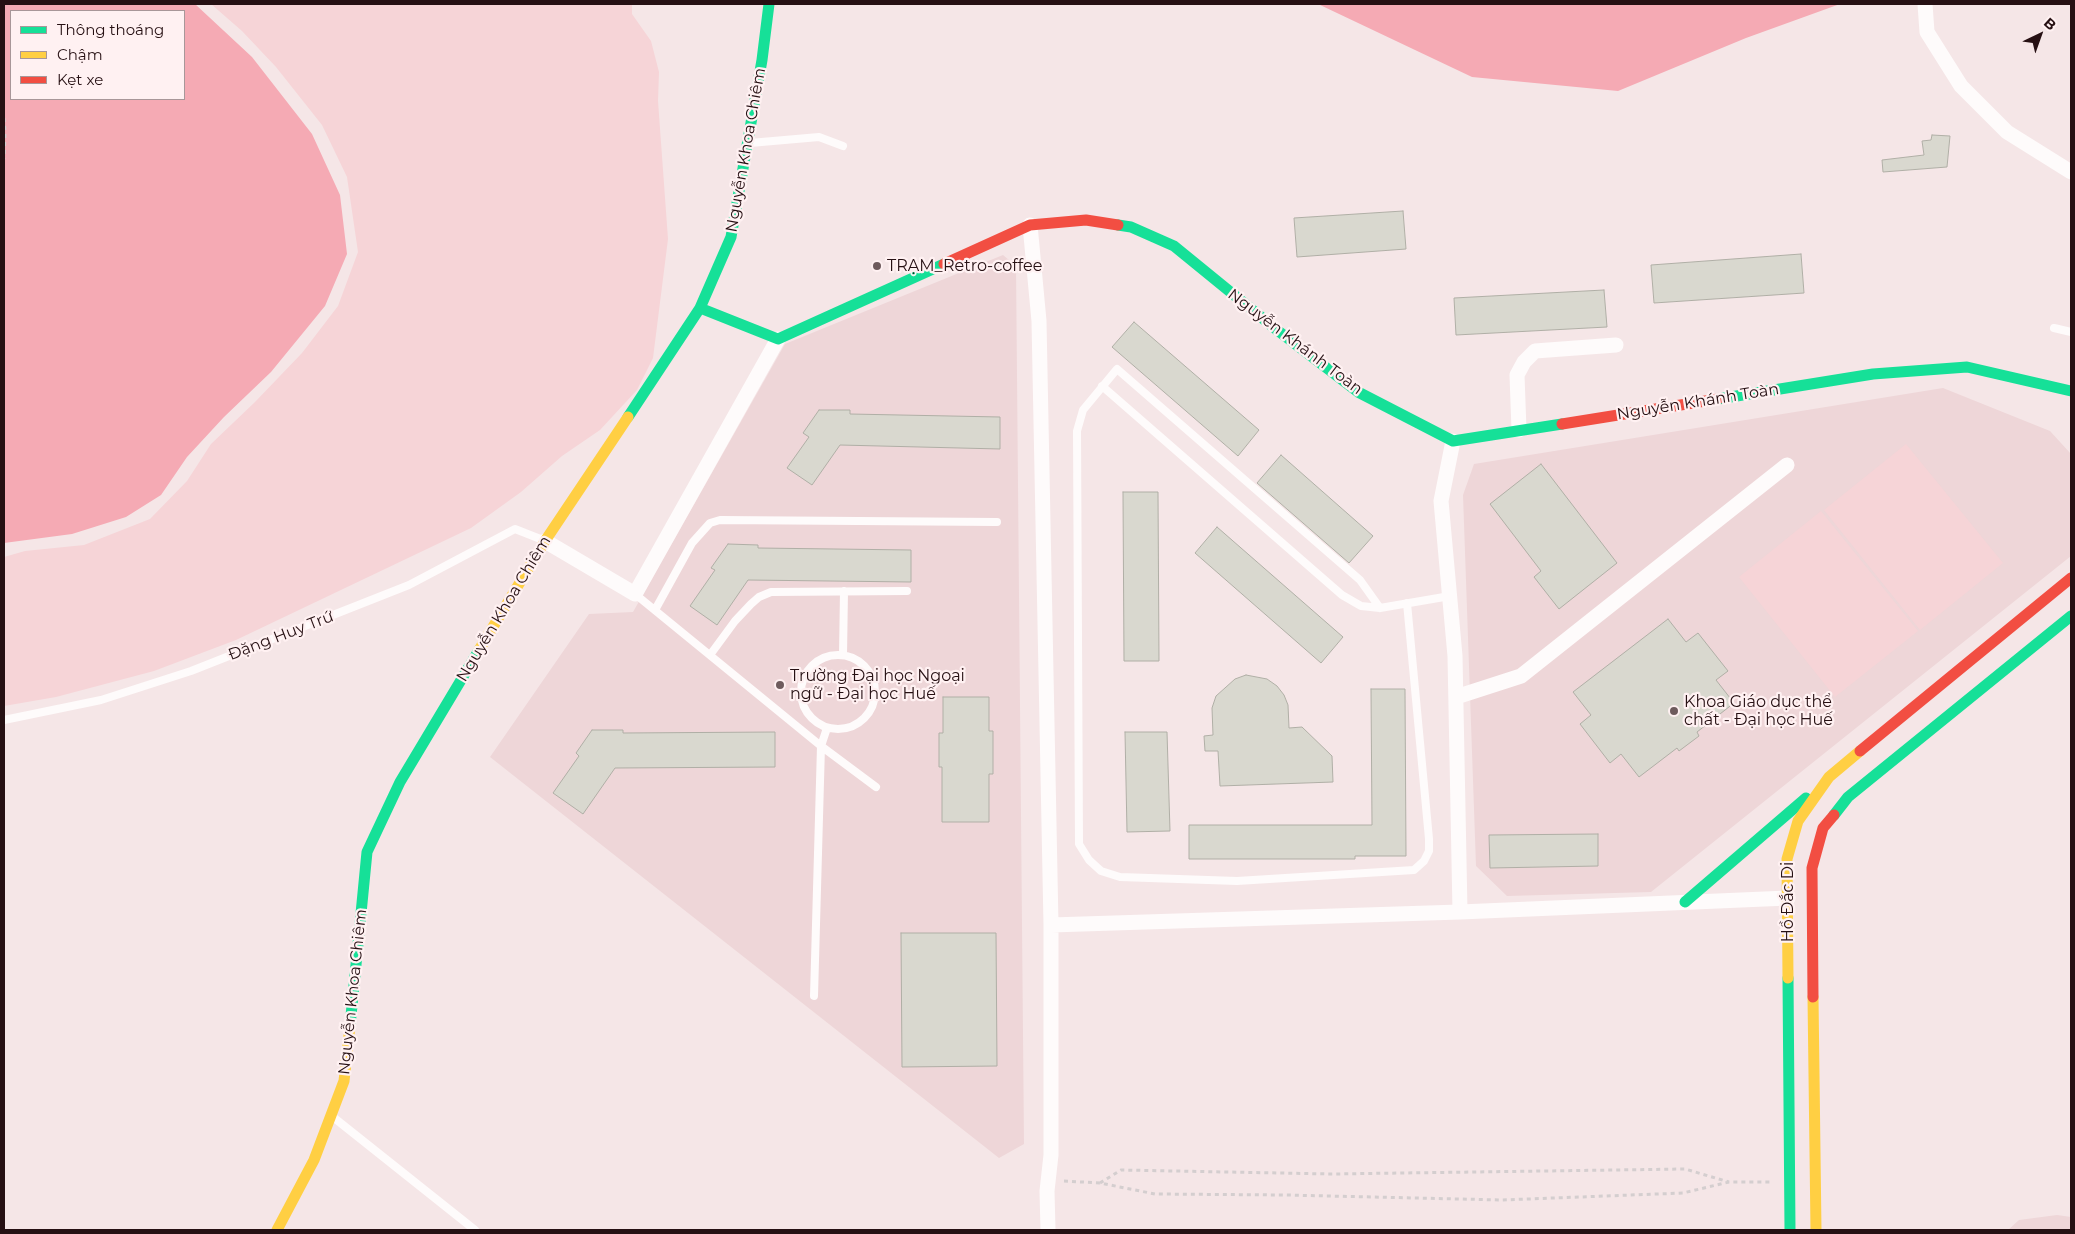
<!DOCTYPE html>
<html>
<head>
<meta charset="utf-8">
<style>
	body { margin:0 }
	#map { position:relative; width:2075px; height:1234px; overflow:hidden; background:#f5e6e7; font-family:Montserrat,sans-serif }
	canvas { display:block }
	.frame { position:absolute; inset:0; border:5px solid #261013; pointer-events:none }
	.legend { position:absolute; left:10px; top:10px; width:175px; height:90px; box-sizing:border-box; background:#fff1f2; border:1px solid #a89799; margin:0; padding:6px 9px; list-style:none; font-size:15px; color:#261013 }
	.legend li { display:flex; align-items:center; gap:10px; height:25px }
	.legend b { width:25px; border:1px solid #a89799 }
	.north { position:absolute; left:2015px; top:10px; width:50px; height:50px; -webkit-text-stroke:4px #fff1f2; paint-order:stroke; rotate:42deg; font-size:14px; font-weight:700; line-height:20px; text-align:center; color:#261013 }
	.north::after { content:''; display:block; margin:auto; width:18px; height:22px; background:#261013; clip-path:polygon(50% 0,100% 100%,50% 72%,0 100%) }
</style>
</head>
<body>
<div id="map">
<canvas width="2075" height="1234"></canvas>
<div class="frame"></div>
<ul class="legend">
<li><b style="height:6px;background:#16e098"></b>Thông thoáng</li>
<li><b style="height:6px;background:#ffcf43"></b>Chậm</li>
<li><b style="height:6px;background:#f24e42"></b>Kẹt xe</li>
</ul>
<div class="north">B</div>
</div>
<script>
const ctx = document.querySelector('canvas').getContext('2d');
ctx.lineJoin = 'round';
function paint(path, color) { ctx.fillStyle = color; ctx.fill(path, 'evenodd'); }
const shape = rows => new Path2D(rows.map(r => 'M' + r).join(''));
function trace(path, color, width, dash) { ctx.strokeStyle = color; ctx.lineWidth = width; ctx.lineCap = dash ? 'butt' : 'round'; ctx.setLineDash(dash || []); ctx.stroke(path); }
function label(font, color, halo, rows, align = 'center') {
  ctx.font = font + ' Montserrat,sans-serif'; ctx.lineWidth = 4.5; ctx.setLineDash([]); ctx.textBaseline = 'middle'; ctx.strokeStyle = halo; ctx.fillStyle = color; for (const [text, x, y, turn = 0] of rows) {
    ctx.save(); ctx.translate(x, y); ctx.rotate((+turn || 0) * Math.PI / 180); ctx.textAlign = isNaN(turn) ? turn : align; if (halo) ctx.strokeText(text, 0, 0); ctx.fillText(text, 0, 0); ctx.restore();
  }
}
paint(shape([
	[1003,255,1016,266,1024,1144,999,1158,490,757,589,614,633,612,785,344],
	[1943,388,2050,431,2071,454,2071,556,1651,892,1507,896,1476,866,1463,495,1474,464],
	[2057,1215,2071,1217,2071,1230,2008,1230,2019,1220]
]), '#eed6d8');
paint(shape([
	[211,4,632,4,632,14,651,41,659,72,658,101,668,239,653,358,637,390,600,430,562,456,521,492,471,528,236,640,154,671,56,697,4,706,4,557,25,551,84,545,150,519,187,481,211,444,255,402,302,353,338,306,358,252,347,177,322,125,276,67,242,31],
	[1906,444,2003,563,1920,630,1824,510],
	[1821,511,1918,631,1835,697,1739,577]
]), '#f6d4d7');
paint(shape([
	[4,4,195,4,252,57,312,134,340,195,347,254,325,306,271,372,224,417,187,457,161,495,126,517,72,534,4,543],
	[11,11,184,11,184,99,11,99],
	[1318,4,1840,4,1746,38,1618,91,1472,77]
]), '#f5aab4');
const building = shape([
	[1932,135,1950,136,1947,167,1883,172,1882,160,1924,155,1922,141,1931,140,1932,135],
	[1403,211,1406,249,1297,257,1294,218,1403,211],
	[1801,254,1804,293,1654,303,1651,265,1801,254],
	[1604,290,1607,327,1456,335,1454,298,1604,290],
	[1134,322,1259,430,1238,456,1112,347,1134,322],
	[819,410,850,410,850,414,1000,417,1000,449,840,445,812,485,787,468,809,437,803,433,819,410],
	[1281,455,1373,536,1349,563,1257,483,1281,455],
	[1541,464,1617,563,1559,609,1534,577,1541,571,1490,504,1541,464],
	[1123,492,1158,492,1159,661,1124,661,1123,492],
	[1217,527,1343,637,1321,663,1195,553,1217,527],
	[728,544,758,545,758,548,911,550,911,582,748,580,717,625,690,606,715,570,711,568,728,544],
	[1668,619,1686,642,1698,633,1728,671,1716,680,1734,703,1697,732,1699,736,1679,751,1677,748,1639,777,1621,754,1610,763,1580,724,1591,715,1573,692,1668,619],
	[1246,675,1267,679,1277,686,1284,695,1288,705,1289,728,1302,727,1332,756,1333,782,1220,786,1218,751,1205,751,1204,736,1213,735,1212,708,1216,696,1235,679,1246,675],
	[1371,689,1405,689,1406,856,1355,856,1355,859,1189,859,1189,825,1372,825,1371,689],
	[943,697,989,697,989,731,993,731,993,774,989,774,989,822,942,822,942,767,939,767,939,733,943,733,943,697],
	[592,730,623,730,623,733,775,732,775,767,615,768,583,814,553,793,579,756,576,753,592,730],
	[1125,732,1167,732,1170,831,1127,832,1125,732],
	[1598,834,1598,866,1490,868,1489,835,1598,834],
	[901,933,996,933,997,1066,902,1067,901,933]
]);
paint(building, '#d9d8cf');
trace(building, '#b0afa6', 1);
trace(shape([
	[4,118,5,132,4,159],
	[1064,1181,1100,1183,1155,1194,1286,1195,1502,1200,1683,1193,1729,1182,1770,1182],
	[1100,1183,1121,1170,1332,1174,1685,1169,1729,1182]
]), '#d4cecf', 3, [4, 4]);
trace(shape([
	[750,143,819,137,843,146],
	[2054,328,2071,332],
	[1102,386,1342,595,1361,606,1380,608,1450,596],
	[635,594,821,746,876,787],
	[1380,608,1360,580,1117,369,1083,410,1077,431,1079,844,1089,860,1101,871,1120,877,1237,881,1414,870,1424,861,1429,851,1429,839,1407,603],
	[655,610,692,543,710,523,720,520,997,522],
	'801 692a37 37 0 1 1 74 0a37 37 0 1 1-74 0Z',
	[710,655,735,621,751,604,759,597,771,592,907,591],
	[843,655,844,591],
	[4,720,101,700,191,671,409,585,515,529,543,540],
	[814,996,821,746,827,728],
	[333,1117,475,1230]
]), '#fefbfb', 8);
trace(shape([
	[1925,4,1927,32,1961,86,2007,132,2071,172],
	[1030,225,1039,321,1051,925,1051,1155,1047,1191,1048,1230],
	[1519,430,1517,375,1524,362,1535,351,1616,345],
	[1453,441,1441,501,1455,656,1460,912],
	[545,541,635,594,778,339],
	[1456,697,1521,676,1787,465],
	[1051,925,1460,912,1788,898]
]), '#fefbfb', 15);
trace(shape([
	[1118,225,1131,227,1174,246,1277,330,1358,392,1453,441,1562,424],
	[700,308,778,339,944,264],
	[1718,399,1873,374,1967,367,2071,391],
	[628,417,700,308,731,237,762,60,769,4],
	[1834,815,1848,797,2071,616],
	[1685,902,1806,798],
	[1788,978,1790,1230],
	[350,1026,367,852,400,782,479,650]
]), '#16e098', 11);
trace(shape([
	[479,650,545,541,628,417],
	[1788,978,1787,859,1798,821,1829,777,1860,751],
	[1813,997,1816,1230],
	[277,1230,314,1160,344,1081,350,1026]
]), '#ffcf43', 11);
trace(shape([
	[944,264,1030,225,1086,220,1118,225],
	[1562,424,1718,399],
	[1860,751,2071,578],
	[1813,997,1812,868,1823,828,1834,815]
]), '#f24e42', 11);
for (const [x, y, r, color] of [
	[877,266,5,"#6e5b5d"],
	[780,685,5,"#6e5b5d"],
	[1674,711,5,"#6e5b5d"]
]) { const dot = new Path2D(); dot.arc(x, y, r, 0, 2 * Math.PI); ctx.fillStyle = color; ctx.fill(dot); trace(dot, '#fff1f2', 2); }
label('16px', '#261013', '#fff1f2', [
	["Nguyễn Khoa Chiêm",746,150,-80],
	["Nguyễn Khánh Toàn",1295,342,37],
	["Nguyễn Khánh Toàn",1698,402,-9],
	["Nguyễn Khoa Chiêm",504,609,-59],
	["Đặng Huy Trứ",281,636,-21],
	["Hồ Đắc Di",1788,902,-90],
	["Nguyễn Khoa Chiêm",353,992,-84]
]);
label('16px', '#261013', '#fff1f2', [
	["TRẠM_Retro-coffee",887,266],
	["Trường Đại học Ngoại",790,676],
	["ngữ - Đại học Huế",790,694],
	["Khoa Giáo dục thể",1684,702],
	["chất - Đại học Huế",1684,720]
], 'left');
</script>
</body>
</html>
